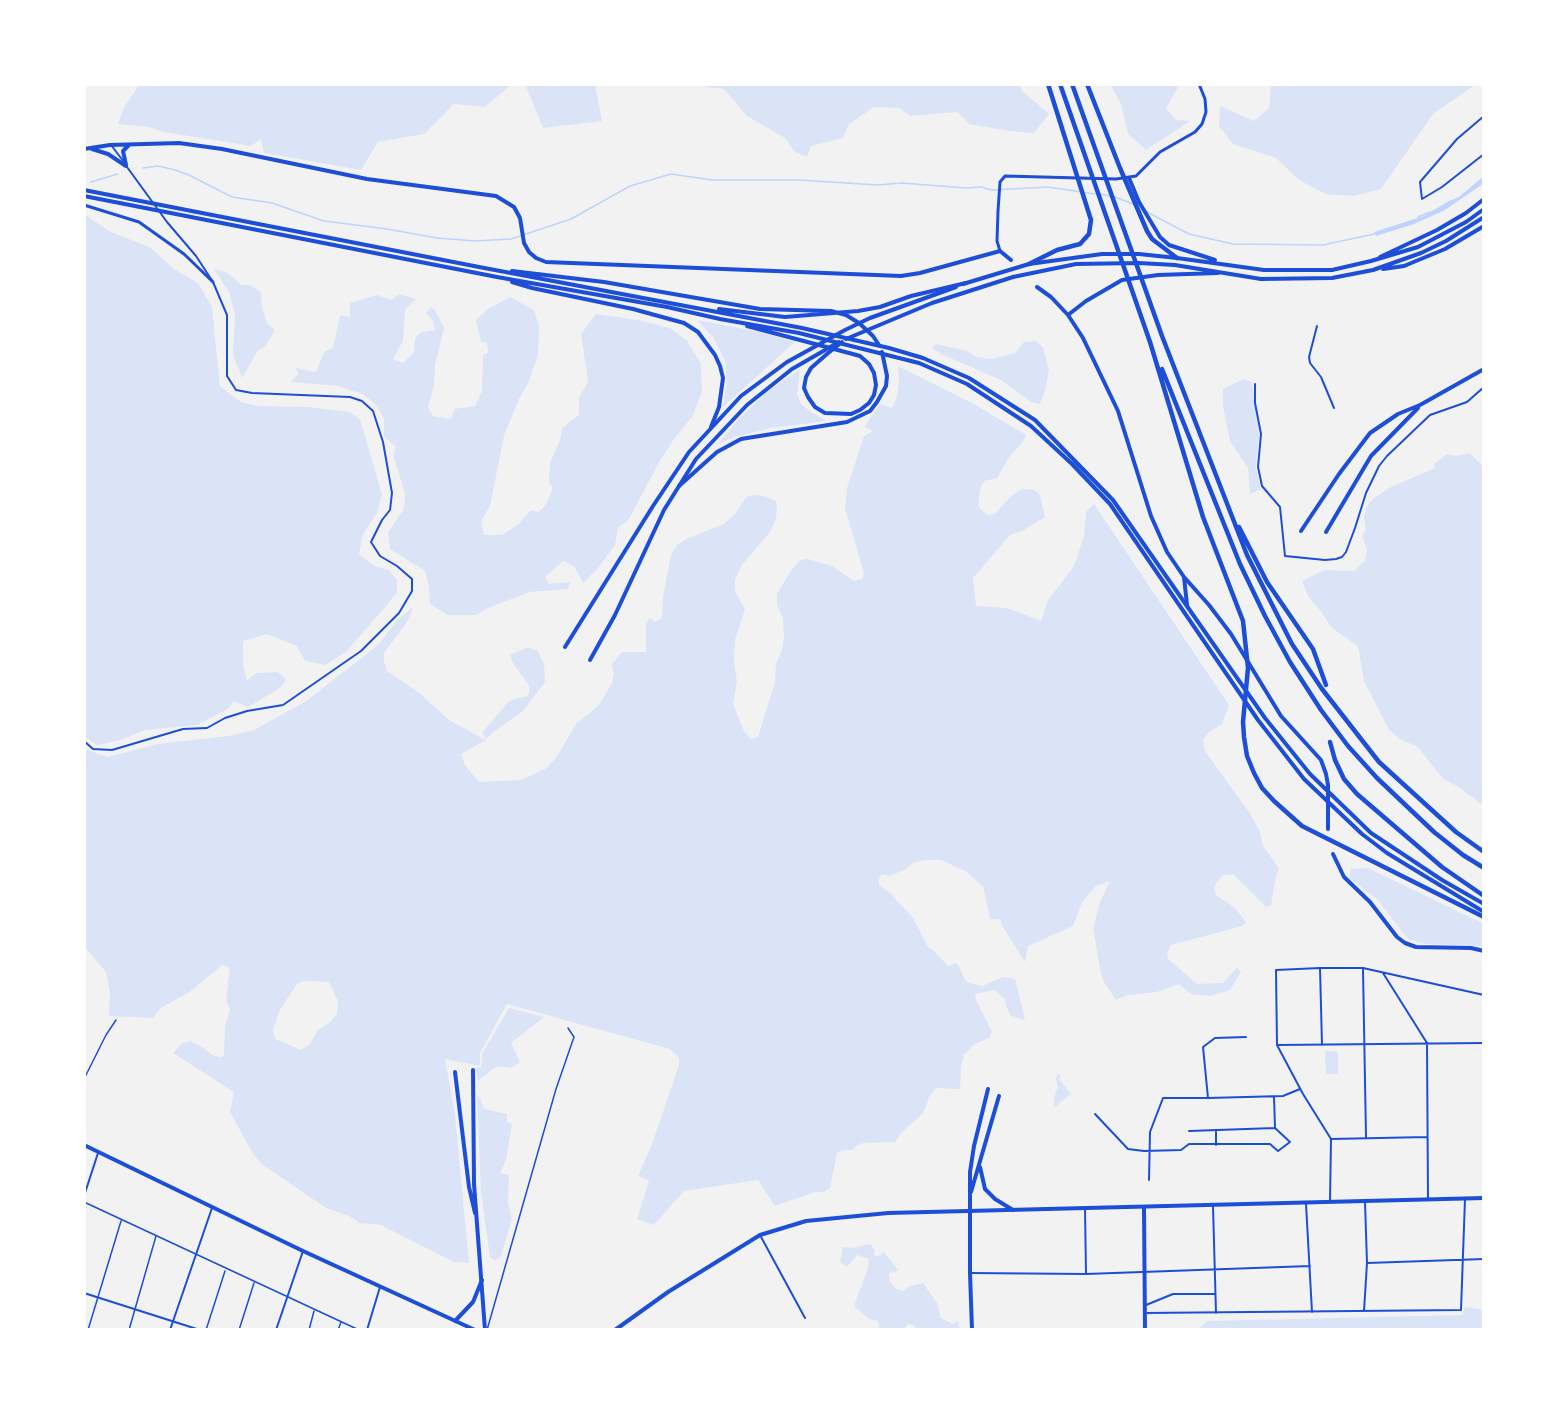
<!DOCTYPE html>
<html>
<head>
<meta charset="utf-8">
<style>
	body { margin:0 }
	#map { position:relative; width:1568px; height:1414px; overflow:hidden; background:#f2f2f2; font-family:"Open Sans",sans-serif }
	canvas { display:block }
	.frame { position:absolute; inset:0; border:86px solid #fff; pointer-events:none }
</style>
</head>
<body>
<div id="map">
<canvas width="1568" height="1414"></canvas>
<div class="frame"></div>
</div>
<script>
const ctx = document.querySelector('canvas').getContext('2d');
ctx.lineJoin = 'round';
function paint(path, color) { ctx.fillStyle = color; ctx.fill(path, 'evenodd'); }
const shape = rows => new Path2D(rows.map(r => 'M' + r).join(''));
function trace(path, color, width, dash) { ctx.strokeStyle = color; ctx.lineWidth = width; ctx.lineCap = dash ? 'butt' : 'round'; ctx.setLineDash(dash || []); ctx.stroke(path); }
paint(shape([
	[140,84,512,84,485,107,454,104,424,134,378,142,361,170,264,153,261,139,251,146,164,132,149,127,118,124,124,107],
	[525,84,595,84,602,121,543,128],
	[702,84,1020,84,1022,91,1049,114,1034,133,1009,131,969,124,957,112,911,116,899,108,874,107,849,124,843,138,811,146,807,157,795,152,785,138,747,116,724,89,706,87],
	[1110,84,1180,84,1166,108,1176,120,1190,121,1146,150,1128,134,1121,104],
	[1271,84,1476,84,1433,114,1381,189,1354,196,1326,194,1299,180,1276,158,1233,144,1219,126,1220,106,1254,121,1269,108],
	[84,214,109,231,151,248,174,269,198,283,212,307,220,386,241,402,258,406,307,407,350,412,360,419,382,495,377,513,363,534,359,554,374,566,389,570,397,580,397,592,386,606,346,652,325,665,305,661,297,646,267,634,243,641,243,666,247,680,257,673,278,672,286,680,280,688,248,707,234,701,228,709,197,725,145,730,121,740,97,745,84,736],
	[214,269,227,272,241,285,250,285,261,292,262,308,267,323,275,330,265,347,258,350,242,378,233,355,235,314,229,292],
	[399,294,416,299,405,310,403,341,393,359,403,363,414,352,415,339,421,332,435,330,433,321,426,313,431,307,435,310,444,328,435,365,434,386,428,407,433,416,451,419,454,409,475,406,482,391,483,355,488,353,487,343,481,342,476,320,488,309,510,297,534,310,539,326,538,355,529,381,519,399,504,436,490,506,481,522,484,535,502,535,519,524,531,510,539,512,546,504,553,488,549,483,550,463,560,440,562,428,579,415,579,398,588,381,581,334,596,314,638,320,670,328,687,341,701,364,702,392,692,417,674,439,658,464,629,519,618,528,615,545,598,568,583,583,575,567,563,561,545,577,549,584,570,582,568,589,530,592,490,607,476,615,448,615,430,604,429,587,425,571,390,549,388,532,404,509,405,493,393,455,396,447,384,436,384,418,375,404,364,395,339,386,291,382,298,374,296,368,316,372,324,352,333,348,340,315,350,317,350,303,377,295,392,300],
	[697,320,765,333,795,342,723,407,727,382,725,361,713,337],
	[1036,341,1043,347,1049,370,1045,391,1040,404,1031,402,1001,380,941,354,932,348,936,344,968,351,976,357,991,359,1015,353,1024,342],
	[898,366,972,403,1026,435,1022,443,1010,456,997,478,984,481,980,489,978,506,987,515,995,514,1010,497,1022,489,1035,490,1040,495,1045,517,1022,531,1010,535,973,578,976,606,1007,608,1041,621,1048,600,1072,569,1077,558,1084,535,1086,512,1094,504,1229,705,1222,724,1209,732,1203,740,1205,751,1251,815,1260,832,1263,846,1279,868,1275,881,1271,906,1266,907,1233,874,1223,875,1217,882,1214,888,1216,895,1234,907,1246,922,1242,926,1171,945,1167,954,1168,959,1197,984,1223,983,1237,967,1241,972,1230,990,1210,996,1191,994,1179,984,1157,992,1127,995,1116,1000,1104,982,1101,974,1093,928,1100,902,1110,881,1096,886,1082,902,1073,926,1028,946,1025,962,1003,927,1000,919,990,919,983,886,965,871,941,860,924,860,913,863,906,869,890,876,882,874,879,879,879,885,890,893,913,918,928,947,935,952,948,966,956,963,959,966,966,982,982,986,1003,977,1015,979,1025,1019,1023,1020,1010,1015,1004,999,995,990,975,994,976,1000,992,1032,989,1038,975,1044,964,1055,961,1067,960,1089,936,1088,929,1097,925,1109,921,1115,903,1131,895,1142,863,1143,856,1146,853,1150,845,1150,837,1153,830,1188,824,1192,815,1192,775,1206,758,1180,684,1191,654,1225,637,1219,649,1181,638,1176,652,1144,679,1065,679,1058,670,1049,507,1004,480,1053,480,1066,445,1059,455,1115,469,1263,454,1262,381,1225,360,1223,349,1216,326,1208,263,1165,253,1154,230,1112,234,1092,173,1053,182,1043,190,1041,201,1046,212,1055,220,1057,224,1056,225,1027,230,1010,226,1000,230,968,222,965,191,991,161,1008,153,1018,109,1016,110,992,106,972,84,946,84,749,108,757,157,744,228,736,254,730,306,701,350,667,379,644,398,619,414,606,407,622,384,653,384,662,387,671,418,692,449,720,487,741,482,742,461,754,465,765,479,782,521,780,545,769,556,758,576,724,599,705,612,683,614,672,611,665,617,658,622,652,646,652,646,624,650,618,655,622,662,618,663,596,671,555,677,545,688,538,724,524,735,514,746,497,753,495,764,496,776,501,777,510,776,519,770,532,741,566,735,580,735,591,745,609,735,640,734,662,737,682,733,704,744,731,751,739,758,737,775,682,776,664,782,650,784,637,783,618,777,605,777,594,790,572,800,560,808,559,832,566,854,581,862,579,864,573,845,509,847,488,864,436,873,431,865,427,868,421,880,404,892,408,897,397,899,383],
	[304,981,329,982,338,1001,337,1014,329,1023,318,1030,310,1044,301,1050,275,1039,273,1029,280,1010,297,984],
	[800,369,797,394,801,404,811,412,827,421,771,428,732,438,717,445,739,419,767,392],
	[1243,379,1252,382,1259,434,1256,468,1261,489,1250,494,1248,468,1230,441,1223,406,1223,389],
	[1470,453,1484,468,1484,806,1457,786,1443,779,1418,747,1400,739,1389,730,1364,681,1358,646,1332,628,1322,613,1308,596,1302,581,1324,570,1355,571,1365,560,1367,550,1362,536,1366,530,1364,517,1367,506,1374,498,1391,487,1435,468,1434,464,1447,454,1455,456],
	[528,647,538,651,544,664,545,682,523,711,492,733,486,739,482,733,508,702,516,698,528,696,530,687,513,663,510,655],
	[1368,868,1484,924,1484,946,1424,944,1408,939,1377,899,1349,878,1351,869],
	[509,1008,544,1017,511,1043,520,1062,511,1068,497,1066,478,1081,475,1067,481,1068,482,1054],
	[1325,1051,1338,1052,1338,1074,1326,1074],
	[1058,1073,1061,1077,1059,1079,1071,1094,1054,1108,1054,1098,1056,1093,1055,1091,1058,1089,1056,1079],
	[477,1095,480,1098,484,1109,507,1114,507,1122,512,1124,506,1160,500,1173,509,1175,508,1203,512,1219,501,1256,495,1261,490,1257,481,1193],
	[870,1244,874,1249,875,1256,882,1255,883,1251,899,1271,889,1273,890,1282,896,1289,903,1291,910,1286,923,1283,937,1303,941,1318,953,1324,958,1321,960,1330,918,1330,914,1326,908,1324,903,1330,879,1330,878,1321,869,1319,854,1306,867,1271,869,1259,857,1255,847,1267,840,1262,843,1247,852,1248],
	[1465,1307,1480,1309,1484,1312,1484,1330,1197,1330,1207,1321,1462,1315]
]), '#dbe4f7');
paint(shape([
	[1484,176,1484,183,1445,210,1414,224,1376,236,1374,232,1424,216,1447,202,1459,197]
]), '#bfd3fe');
trace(shape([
	[143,168,158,166,175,170,189,175,232,197,272,203,324,221,387,229,437,238,475,241,511,239,571,219,630,186,671,174,712,180,799,180,878,185,902,183,966,188,981,187,992,190,1048,187,1095,194],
	[91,182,118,174],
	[1100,194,1110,196],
	[1115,197,1133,204],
	[1147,212,1189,234,1233,244,1323,245,1374,234],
	[1418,217,1430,212]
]), '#bfd3fe', 1.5);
trace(shape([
	[84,1079,106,1035,116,1020],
	[84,1202,359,1330],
	[88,1330,121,1221],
	[129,1330,156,1236],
	[206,1330,225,1271],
	[239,1330,254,1283],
	[309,1330,314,1311],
	[338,1330,341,1322],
	[487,1330,556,1089,574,1037,568,1028]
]), '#1d4ed8', 1.5);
trace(shape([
	[1484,116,1457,139,1420,182,1422,199,1442,187,1484,154],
	[111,145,124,162],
	[1317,326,1309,357,1310,363,1321,377,1334,408],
	[1255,384,1255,403,1261,434,1258,467,1262,486,1280,507,1285,556,1325,560,1336,559,1342,557,1346,552,1355,528,1366,493,1379,466,1387,456,1430,415,1467,402,1484,387],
	[84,741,93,749,112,750,183,729,207,728,225,718,247,711,283,705,361,651,399,613,412,591,412,579,397,566,380,556,371,542,382,520,390,510,392,493,383,442,373,411,362,401,350,397,252,393,236,390,227,376,227,315,213,282,196,256,167,222,127,167],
	[1320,968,1322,1045],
	[1363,969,1366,1137],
	[1383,973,1427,1043,1428,1200],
	[1246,1037,1215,1038,1203,1047,1208,1098,1283,1096,1300,1089],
	[1277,1045,1484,1043],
	[1095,1114,1128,1149,1144,1151,1181,1150,1189,1144,1270,1144,1278,1151,1290,1142,1275,1128],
	[1216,1130,1216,1145],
	[1189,1131,1275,1128,1274,1097],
	[1331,1139,1427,1137],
	[1149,1180,1150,1132,1163,1098,1208,1098],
	[84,1196,98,1153],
	[1330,1201,1331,1139,1303,1094,1277,1045,1276,970,1320,968,1363,968,1484,995],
	[1306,1204,1312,1312],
	[1213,1206,1216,1313],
	[1085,1209,1086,1274],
	[760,1235,805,1318],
	[1367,1263,1484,1259],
	[970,1273,1086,1274,1310,1266],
	[84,1293,200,1330],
	[1146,1305,1173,1294,1215,1294],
	[1364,1311,1367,1263,1365,1202],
	[1145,1313,1461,1310,1465,1199],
	[170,1330,212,1208],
	[276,1330,303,1251],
	[367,1330,380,1287]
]), '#1d4ed8', 2);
trace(shape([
	[84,205,139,222,184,254,213,282],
	[1000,251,997,241,998,211,1000,182,1005,176,1116,179,1136,176,1160,152,1195,132,1202,124,1206,112,1205,99,1199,84]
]), '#1d4ed8', 3);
trace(shape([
	[84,149,110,145,179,143,222,149,367,179,496,196,514,207,520,218,524,243,529,252,536,258,546,262,901,276,920,273,1000,251,1011,260],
	[92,149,108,154,126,166],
	[126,165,123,151,129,145],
	[1129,178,1139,202,1160,237,1169,245,1215,260],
	[1380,257,1437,230,1466,213,1484,199],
	[1383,269,1404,266,1445,249,1484,226],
	[963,284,1029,264,1102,254,1139,254,1177,258,1264,270,1332,270,1371,261,1418,247,1466,222,1484,209],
	[1037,287,1051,297,1068,315,1083,338,1118,411,1151,516,1167,552,1184,577,1209,605,1231,634,1281,716,1321,760,1326,774,1328,785,1328,829],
	[1068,315,1086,301,1122,280,1158,275,1218,273],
	[846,339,932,303,1013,277,1076,264,1139,263,1175,265,1261,279,1332,278,1373,270,1421,253,1446,241,1484,217],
	[1301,531,1339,474,1370,433,1398,414,1420,405,1484,369],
	[1326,532,1371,456,1418,408],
	[1184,577,1187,605],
	[565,647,653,506,689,452,741,396,787,362,845,330,870,318,956,287],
	[590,660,615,615,664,510,696,459,747,405,792,369,839,342],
	[1333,854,1344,877,1370,902,1397,937,1405,943,1416,947,1471,948,1484,951],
	[473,1070,474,1184,485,1330],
	[455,1072,469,1187,475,1213],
	[980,1167,985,1189,995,1199,1013,1210],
	[971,1192,999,1096],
	[1144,1208,1145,1330],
	[972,1330,970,1273,970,1172,974,1146,988,1089]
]), '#1d4ed8', 4);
trace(shape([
	[84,190,479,267,802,328,889,348,923,358,969,378,1035,420,1113,500,1265,718,1310,774,1371,833,1442,880,1484,904],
	[84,196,497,277,667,307,720,319,799,333,919,363,967,384,1031,426,1072,464,1110,504,1258,720,1304,779,1362,834,1387,853,1484,912],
	[512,271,604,282,760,309,831,311,846,315,859,323,873,336,879,345],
	[512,282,532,288,633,309,684,323,698,332,715,355,720,366,723,378,719,407,711,427],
	[719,309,785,317,858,311,880,307,911,296,966,283],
	[747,326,849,353,860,356,869,364,874,373,876,385,874,395,869,403,860,410,851,414,825,413,815,407,808,397,804,388,806,377,811,368,827,354,842,342],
	[679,486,717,452,741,439,847,422,870,411,877,402,886,386,887,376,882,352],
	[84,1145,303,1251,475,1330],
	[455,1321,473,1302,482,1280],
	[615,1330,668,1292,760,1235,806,1221,888,1213,1484,1198]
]), '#1d4ed8', 4);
trace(shape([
	[1060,84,1150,342,1203,517,1243,621,1248,668,1243,722,1244,737,1247,756,1254,773,1262,788,1274,801,1302,826,1484,917],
	[1072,84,1162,336,1247,555,1292,644,1322,689,1379,762,1456,832,1484,852],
	[1087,84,1120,168,1147,231,1152,239,1177,258],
	[1029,264,1057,250,1080,244,1089,234,1091,220,1048,84],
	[1162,369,1240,564,1265,616,1290,662,1321,710,1348,746,1377,778,1434,832,1463,855,1484,868],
	[1239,527,1267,582,1313,649,1326,685],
	[1330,742,1335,760,1344,779,1357,794,1442,867,1484,896]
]), '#1d4ed8', 4.5);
</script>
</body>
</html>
